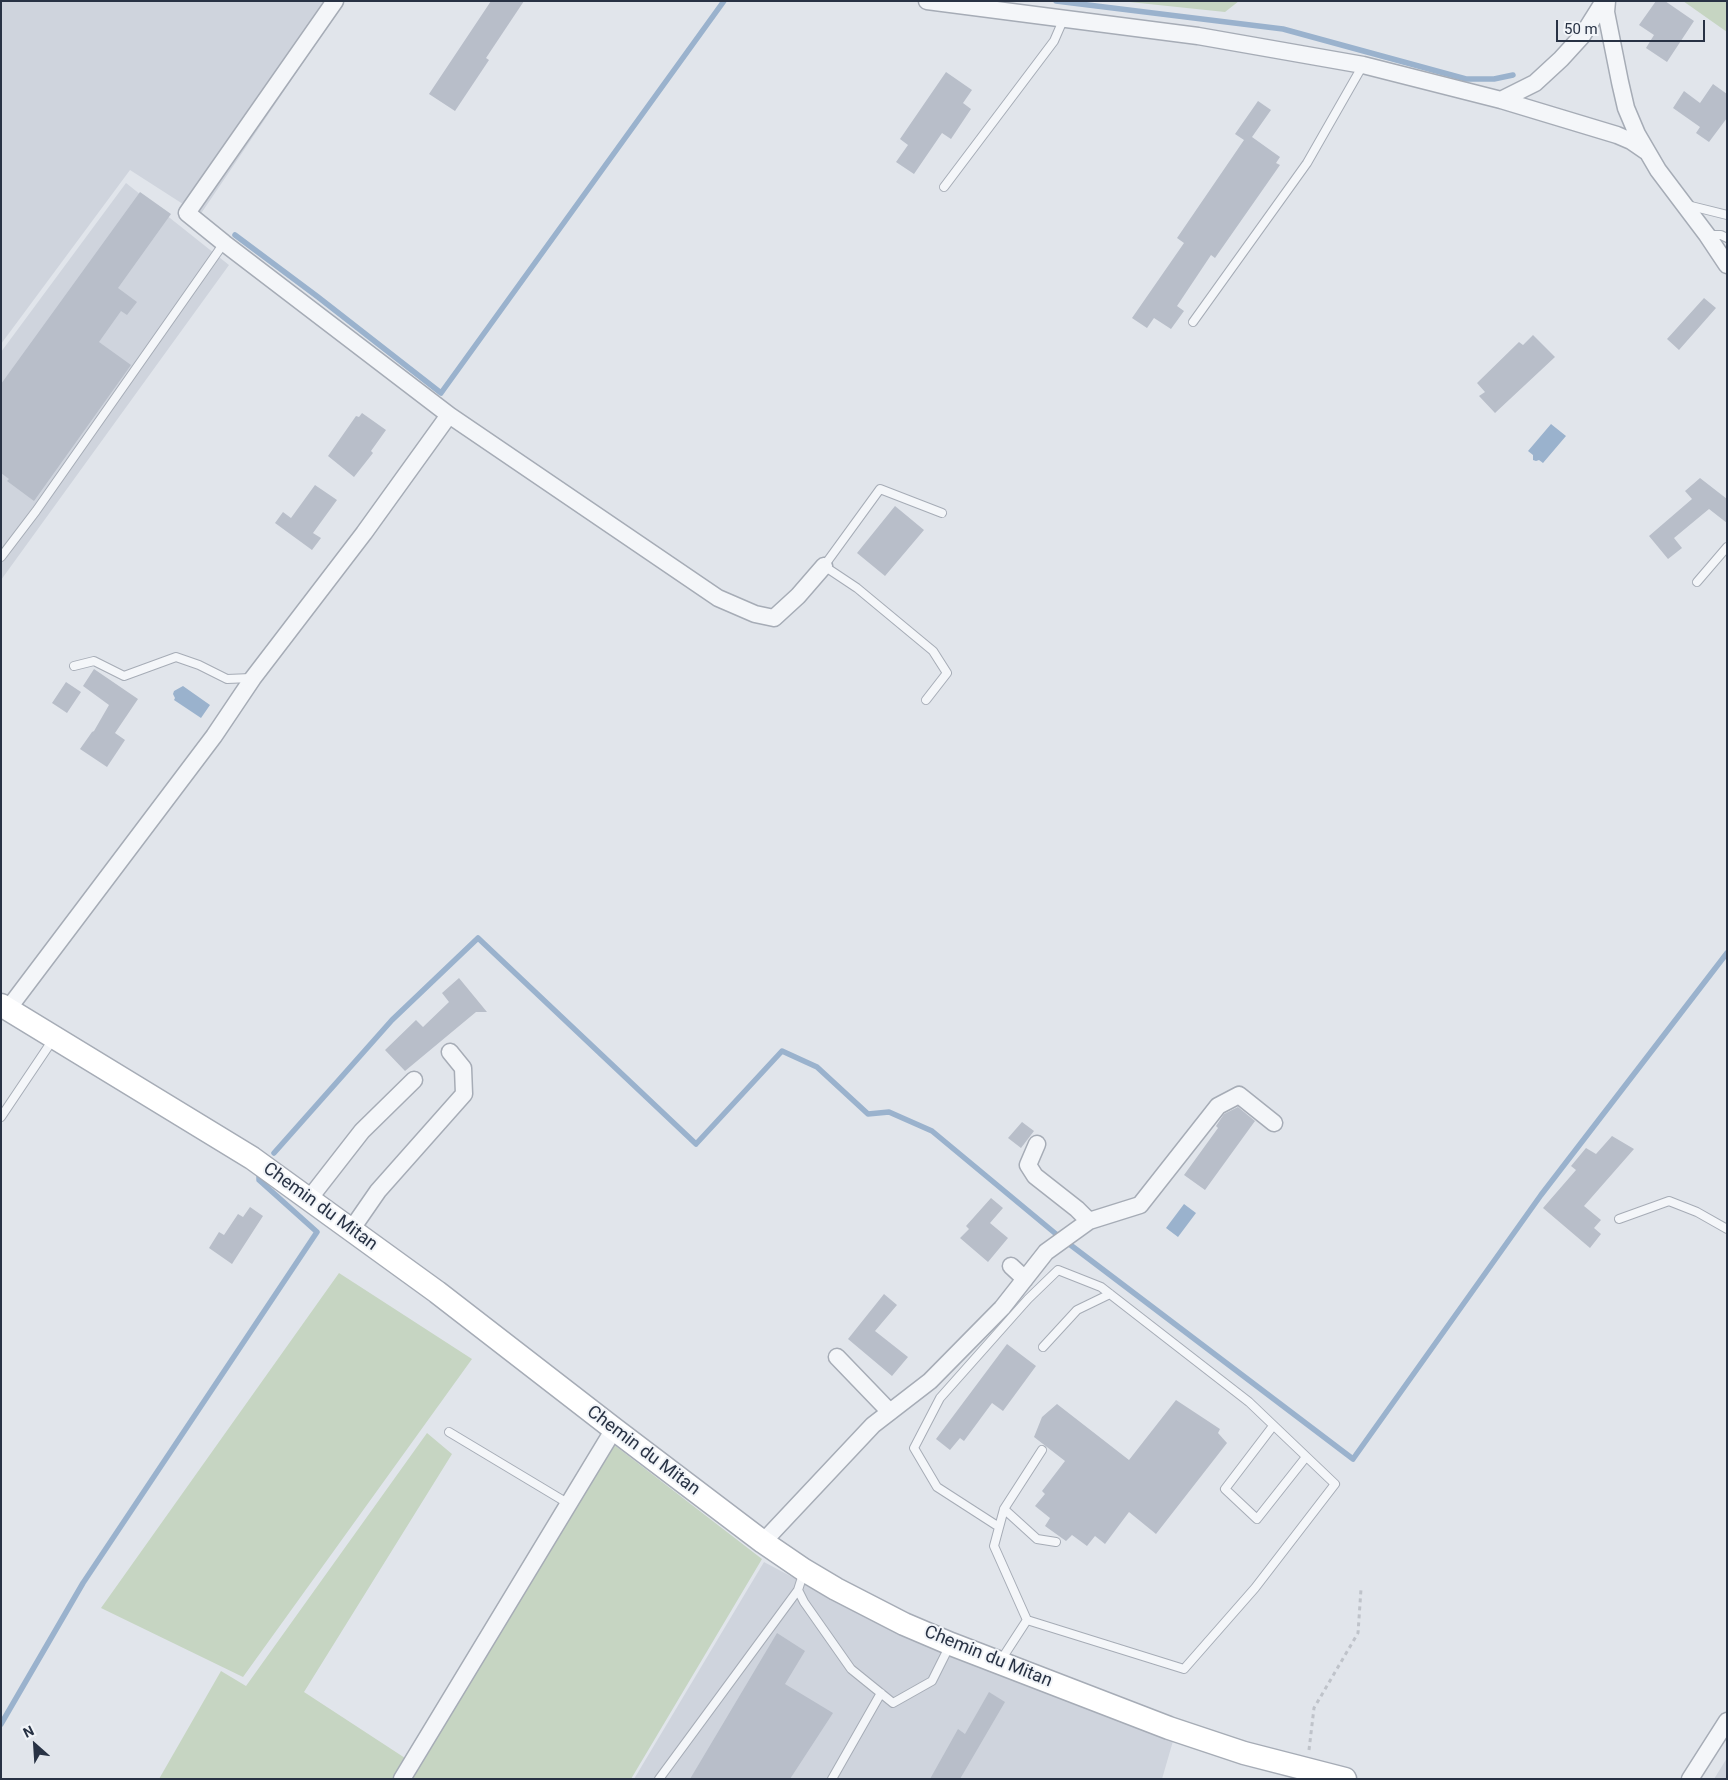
<!DOCTYPE html>
<html>
<head>
<meta charset="utf-8">
<style>
	body { margin:0 }
	#map { position:relative; width:1728px; height:1780px; overflow:hidden; background:#e1e5eb; font-family:Roboto,sans-serif }
	canvas { display:block }
	.frame { position:absolute; inset:0; border:2px solid #283244; pointer-events:none }
	.north { position:absolute; left:10px; top:1720px; width:50px; height:50px; -webkit-text-stroke:4px #f1f4f8; paint-order:stroke; rotate:334deg; font-size:14px; font-weight:700; line-height:20px; text-align:center; color:#283244 }
	.north::after { content:''; display:block; margin:auto; width:18px; height:22px; background:#283244; clip-path:polygon(50% 0,100% 100%,50% 72%,0 100%) }
	.scale { position:absolute; left:1556px; top:20px; width:149px; height:22px; box-sizing:border-box; border:2px solid #283244; border-top:0; padding-left:6px; font-size:15px; line-height:18px; white-space:nowrap; color:#283244; -webkit-text-stroke:4px #f1f4f8; paint-order:stroke }
</style>
</head>
<body>
<div id="map">
<canvas width="1728" height="1780"></canvas>
<div class="frame"></div>
<div class="north">N</div>
<div class="scale">50 m</div>
</div>
<script>
const ctx = document.querySelector('canvas').getContext('2d');
ctx.lineJoin = 'round';
function paint(path, color) { ctx.fillStyle = color; ctx.fill(path, 'evenodd'); }
const shape = rows => new Path2D(rows.map(r => 'M' + r).join(''));
function trace(path, color, width, dash) { ctx.strokeStyle = color; ctx.lineWidth = width; ctx.lineCap = dash ? 'butt' : 'round'; ctx.setLineDash(dash || []); ctx.stroke(path); }
function label(font, color, halo, rows, align = 'center') {
  ctx.font = font + ' Roboto,sans-serif'; ctx.lineWidth = 4; ctx.setLineDash([]); ctx.textBaseline = 'middle'; ctx.strokeStyle = halo; ctx.fillStyle = color; for (const [text, x, y, turn = 0] of rows) {
    ctx.save(); ctx.translate(x, y); ctx.rotate((+turn || 0) * Math.PI / 180); ctx.textAlign = isNaN(turn) ? turn : align; if (halo) ctx.strokeText(text, 0, 0); ctx.fillText(text, 0, 0); ctx.restore();
  }
}
paint(shape([
	[1,1,345,1,200,215,130,170,1,344],
	[126,183,229,265,1,580,1,352],
	[764,1562,826,1595,1173,1741,1162,1779,634,1779],
	[1727,1758,1727,1779,1714,1779]
]), '#cfd4dd');
paint(shape([
	[1120,1,1239,1,1225,12],
	[1683,1,1727,1,1727,32],
	[339,1273,472,1359,243,1677,101,1608],
	[427,1433,452,1454,304,1692,405,1758,393,1779,159,1779,221,1671,246,1686],
	[613,1444,762,1559,631,1779,410,1779]
]), '#c6d5c2');
paint(shape([
	[1551,424,1566,436,1543,463,1539,460,1536,461,1533,460,1533,455,1528,451],
	[183,686,210,705,201,718,174,700,175,698,173,694,174,691],
	[1184,1204,1196,1213,1178,1237,1166,1228]
]), '#9ab2cd');
trace(shape([
	[1056,1,1283,29,1466,79,1494,79,1513,75],
	[235,235,318,297,441,393,724,1],
	[274,1153,392,1020,478,938,696,1144,782,1051,817,1067,868,1114,889,1112,932,1131,1056,1234,1353,1459,1541,1195,1727,953],
	[1,1724,83,1583,317,1232,259,1180,259,1176]
]), '#9ab2cd', 5.5);
paint(shape([
	[491,1,524,1,486,58,489,60,455,111,429,94],
	[1656,1,1665,1,1694,21,1667,62,1646,48,1654,35,1639,25],
	[946,72,972,90,963,103,971,109,951,139,942,133,914,174,896,162,908,145,900,139],
	[1713,84,1727,94,1727,118,1709,142,1696,133,1700,127,1673,108,1684,91,1700,103],
	[1258,101,1271,110,1252,137,1280,157,1276,163,1280,165,1215,258,1211,255,1177,306,1184,311,1171,329,1154,318,1147,328,1132,318,1184,243,1177,238,1244,140,1235,134],
	[140,192,171,214,118,288,137,302,127,315,121,311,99,342,131,365,34,501,7,481,9,479,1,473,1,384],
	[1704,298,1716,308,1679,350,1667,339],
	[1533,335,1555,357,1495,413,1479,396,1485,392,1477,383,1519,342,1523,345],
	[362,413,386,430,371,451,373,453,354,477,328,456,356,416,359,417],
	[1700,478,1727,499,1727,523,1709,509,1674,538,1682,548,1668,559,1649,536,1692,499,1685,491],
	[315,485,337,500,313,533,321,538,312,550,275,523,283,512,291,518],
	[895,506,924,530,885,576,857,553],
	[94,669,138,699,115,733,125,740,107,767,80,749,92,732,94,731,109,705,83,686],
	[66,682,81,692,67,713,52,703],
	[459,978,487,1012,476,1012,405,1071,385,1050,416,1020,423,1027,449,1002,442,993],
	[1238,1107,1255,1121,1205,1190,1184,1175,1218,1128,1216,1126,1224,1114],
	[1022,1122,1034,1131,1021,1148,1008,1138],
	[1612,1136,1634,1149,1584,1206,1601,1220,1594,1228,1601,1234,1590,1248,1543,1208,1576,1170,1571,1166,1586,1148,1596,1154],
	[991,1198,1003,1208,990,1223,1008,1238,988,1262,960,1238,969,1229,966,1226],
	[250,1207,263,1216,232,1264,209,1248,219,1232,224,1235,238,1214,243,1217],
	[884,1294,897,1305,875,1331,908,1357,892,1376,848,1339],
	[1007,1344,1036,1366,1003,1411,992,1403,964,1441,960,1438,950,1450,936,1439],
	[1176,1400,1220,1429,1218,1433,1227,1443,1156,1534,1129,1512,1105,1544,1095,1536,1087,1546,1072,1535,1066,1541,1045,1526,1050,1518,1035,1506,1045,1494,1042,1491,1065,1461,1034,1437,1042,1417,1057,1404,1129,1460],
	[777,1633,805,1651,785,1684,833,1713,790,1779,690,1779],
	[989,1692,1005,1702,960,1779,930,1779,958,1729,965,1734]
]), '#b8bec9');
const lane = shape([
	[944,187,1054,41,1064,18],
	[1687,205,1727,215],
	[1707,235,1721,235,1727,238],
	[1193,322,1307,163,1363,65],
	[1,557,36,511,224,243],
	[1697,582,1727,547],
	[74,666,94,661,124,676,176,657,199,665,227,679,251,678],
	[926,700,947,673,933,651,857,588,824,566,880,489,942,513],
	[1,1117,54,1038],
	[1619,1219,1669,1201,1697,1212,1727,1229],
	[1043,1347,1077,1310,1110,1294],
	[1273,1426,1225,1489,1257,1519,1306,1457],
	[449,1432,569,1504],
	[1004,1509,1037,1539,1056,1542],
	[999,1527,937,1487,914,1448,940,1398,1028,1299,1058,1270,1101,1287,1110,1294,1249,1402,1335,1484,1255,1588,1184,1669,1027,1620],
	[804,1571,798,1590,804,1602,851,1669,893,1703,932,1681,950,1645],
	[1001,1660,1027,1620,994,1546,1004,1509,1042,1450],
	[659,1779,798,1590],
	[832,1779,881,1693]
]);
const street = shape([
	[335,1,187,213,224,243,449,415,718,598,755,614,774,618,798,596,824,566],
	[927,1,1198,36,1363,65,1501,100,1617,135,1631,141,1647,152],
	[1607,1,1606,12,1620,82,1626,108,1637,134,1658,170,1707,235,1727,265],
	[1501,100,1535,83,1561,59,1582,36,1604,1],
	[8,1009,214,736,253,678,364,533,449,415],
	[1037,1144,1028,1165,1035,1176,1077,1209,1089,1221],
	[309,1199,362,1131,414,1080],
	[351,1230,378,1191,464,1094,463,1068,450,1052],
	[1011,1266,1025,1279],
	[837,1357,890,1412],
	[763,1542,873,1425,930,1381,1002,1308,1046,1252,1089,1221,1140,1205,1218,1106,1239,1095,1274,1123],
	[402,1779,614,1429],
	[1690,1779,1727,1721]
]);
const secondary = shape([
	[1,1005,252,1158,437,1292,614,1429,763,1542,804,1570,836,1589,904,1624,951,1644,1169,1728,1244,1753,1345,1779]
]);
trace(lane, '#a6acb6', 10);
trace(street, '#a6acb6', 19);
trace(secondary, '#a6acb6', 25);
trace(shape([
	[1309,1750,1314,1708,1358,1633,1361,1589]
]), '#bfc3ca', 3, [4, 4]);
trace(lane, '#f4f6f9', 8);
trace(street, '#f4f6f9', 16);
trace(secondary, '#fff', 22);
label('18px', '#283244', '#f1f4f8', [
	["Chemin du Mitan",320,1207,36],
	["Chemin du Mitan",643,1451,37],
	["Chemin du Mitan",988,1657,22]
]);
</script>
</body>
</html>
